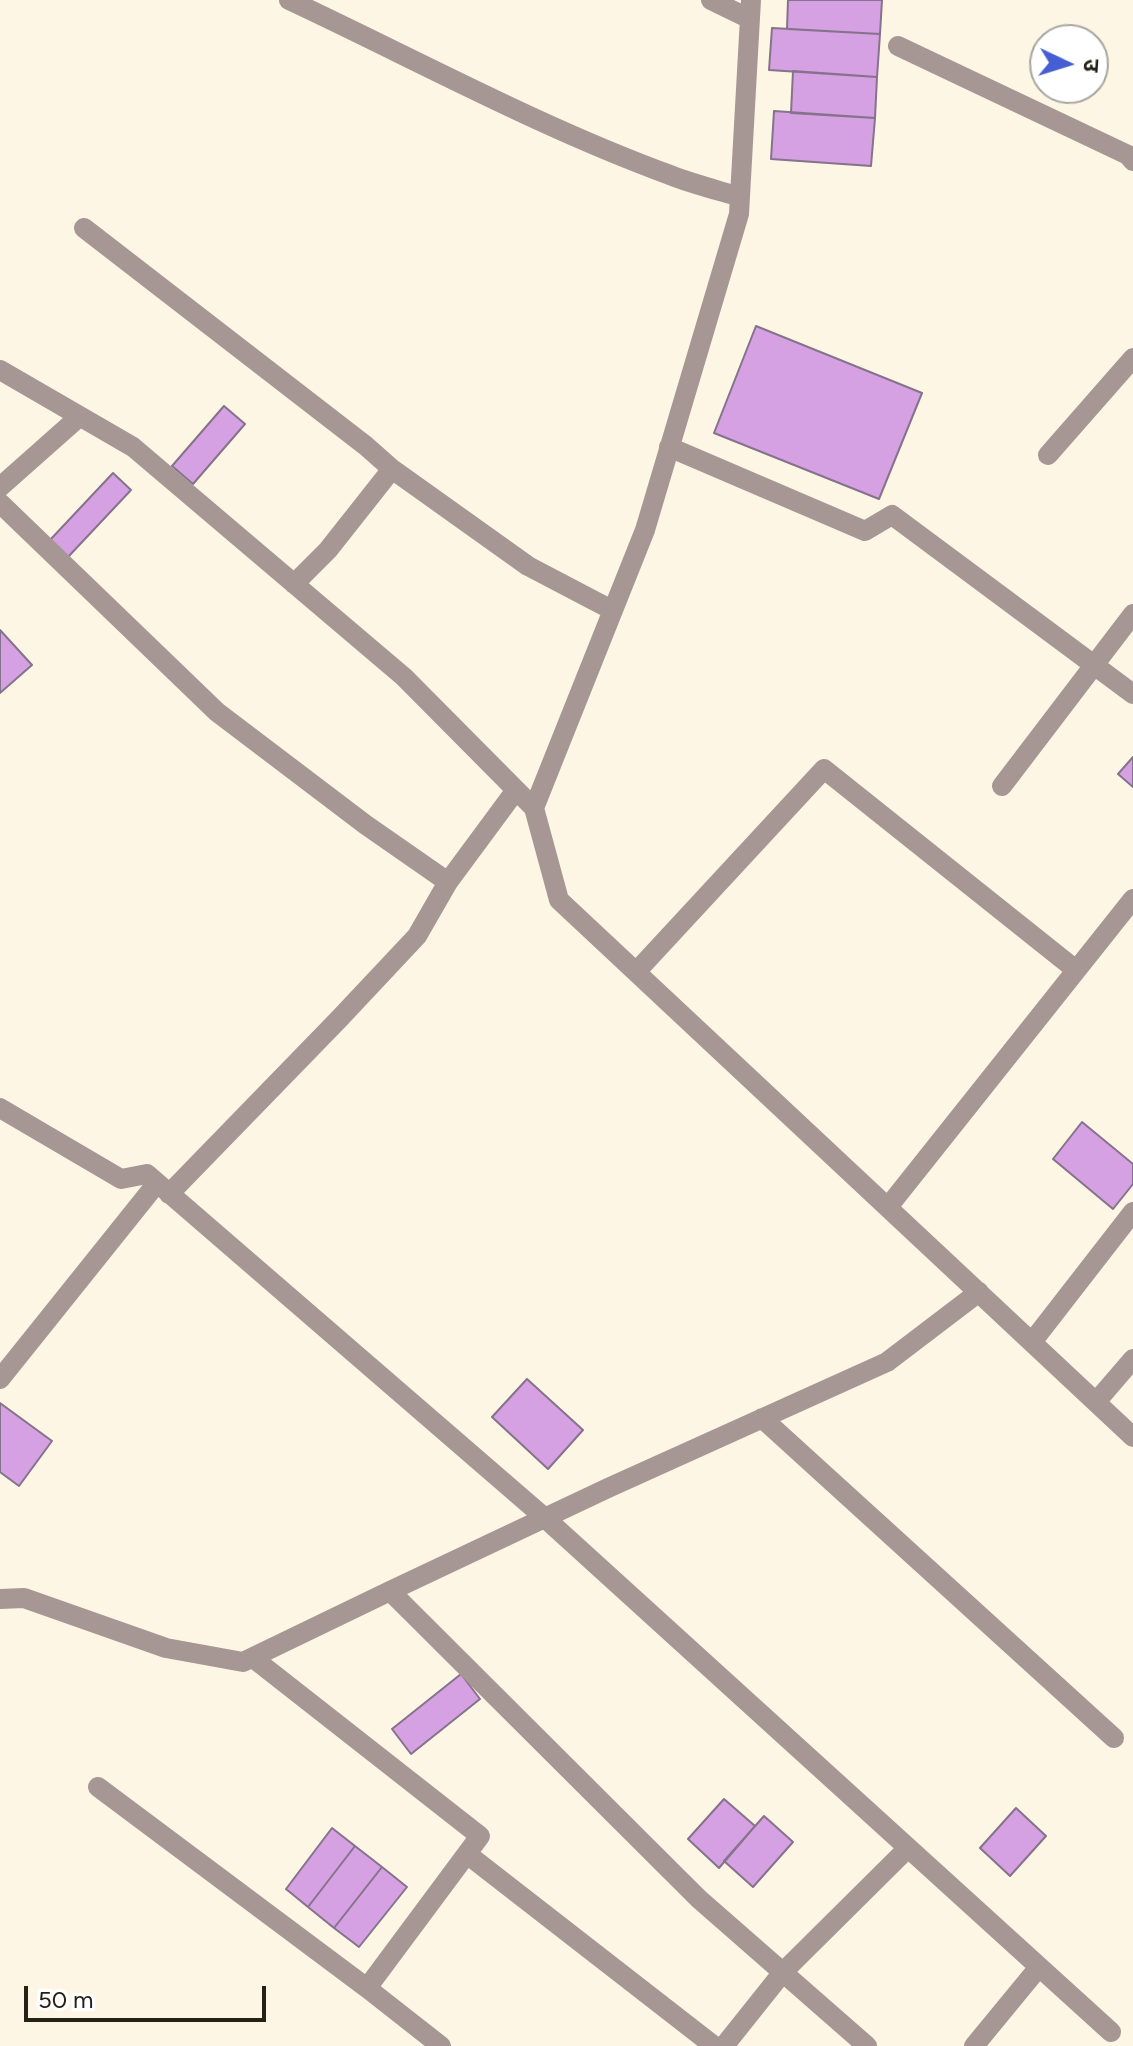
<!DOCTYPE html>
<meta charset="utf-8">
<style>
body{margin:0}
#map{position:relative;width:1133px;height:2046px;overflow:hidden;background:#fef6e4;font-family:Figtree,"Noto Sans Devanagari",sans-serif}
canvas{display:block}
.north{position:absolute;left:1029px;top:24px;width:80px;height:80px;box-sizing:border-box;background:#fff;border:2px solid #a8a6a1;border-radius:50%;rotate:94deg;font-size:22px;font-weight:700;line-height:32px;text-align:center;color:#252115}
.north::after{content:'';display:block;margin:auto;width:28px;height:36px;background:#455ed1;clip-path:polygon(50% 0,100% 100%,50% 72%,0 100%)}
.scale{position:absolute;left:24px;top:1986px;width:242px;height:36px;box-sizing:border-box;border:4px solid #252115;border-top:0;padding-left:10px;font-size:24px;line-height:28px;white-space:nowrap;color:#252115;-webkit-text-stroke:6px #fff;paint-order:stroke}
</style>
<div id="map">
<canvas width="1133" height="2046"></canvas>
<div class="north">उ</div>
<div class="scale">50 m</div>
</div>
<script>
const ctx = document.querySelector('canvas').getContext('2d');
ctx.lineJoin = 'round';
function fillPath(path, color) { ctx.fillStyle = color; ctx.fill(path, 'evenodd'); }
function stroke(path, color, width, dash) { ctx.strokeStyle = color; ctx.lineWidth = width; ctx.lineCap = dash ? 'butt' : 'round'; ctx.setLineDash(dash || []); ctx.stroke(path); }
const building = new Path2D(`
 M788,0H882L880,34L787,29Z
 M772,28L880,34L877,77L769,70Z
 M793,71L877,77L875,118L791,113Z
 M774,111L875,118L871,166L771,159Z
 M756,326L922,393L879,499L714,433Z
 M224,406L245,424L193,484L172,466Z
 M113,473L131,490L68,557L50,540Z
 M0,630L32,665L0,693Z
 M1133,757V787L1118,774Z
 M1082,1122L1133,1164V1184L1113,1209L1053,1159Z
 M527,1379L583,1430L548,1469L492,1417Z
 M0,1403L52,1441L19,1486L0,1472Z
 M461,1674L480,1699L411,1754L392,1729Z
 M724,1799L755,1826L719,1868L688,1839Z
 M1016,1808L1046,1836L1010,1876L980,1848Z
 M764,1816L793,1842L753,1887L724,1861Z
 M332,1828L355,1846L308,1907L286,1889Z
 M355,1846L382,1867L334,1928L308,1907Z
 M382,1867L407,1887L359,1947L334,1928Z`);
const minor = new Path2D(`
 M289,0C415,59 539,127 670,175C693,184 717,190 740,197
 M711,0L750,19
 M898,46L1128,155L1133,161
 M84,228L366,446L392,469L528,566L612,610
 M0,370L133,447L404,677L534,808L559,900L1133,1437
 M669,447L865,531L892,515L1133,694
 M1048,455L1133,358
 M0,487L79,417
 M0,503L217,712L366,825L448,882
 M294,584L328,550L392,469
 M1002,786L1133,614
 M534,808L645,530L739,214L751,0
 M636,972L824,769L1076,970
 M0,1108L121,1179L147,1174L545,1518L1111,2032
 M169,1194L340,1018L417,936L448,882L516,790
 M888,1207L1133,899
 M1032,1342L1133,1212
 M0,1379L157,1183
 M1096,1402L1133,1359
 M762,1418L1114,1738
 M390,1591L699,1899L867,2046
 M0,1599L24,1598L166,1648L243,1662L390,1591L608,1488L887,1362L979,1292
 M253,1658L480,1836L367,1988
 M98,1787L367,1988L441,2046
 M467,1854L714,2046
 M724,2046L783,1972L908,1848
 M974,2046L1039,1967`);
fillPath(building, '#d5a1e2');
stroke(building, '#85728b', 2);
stroke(minor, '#a79794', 20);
</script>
